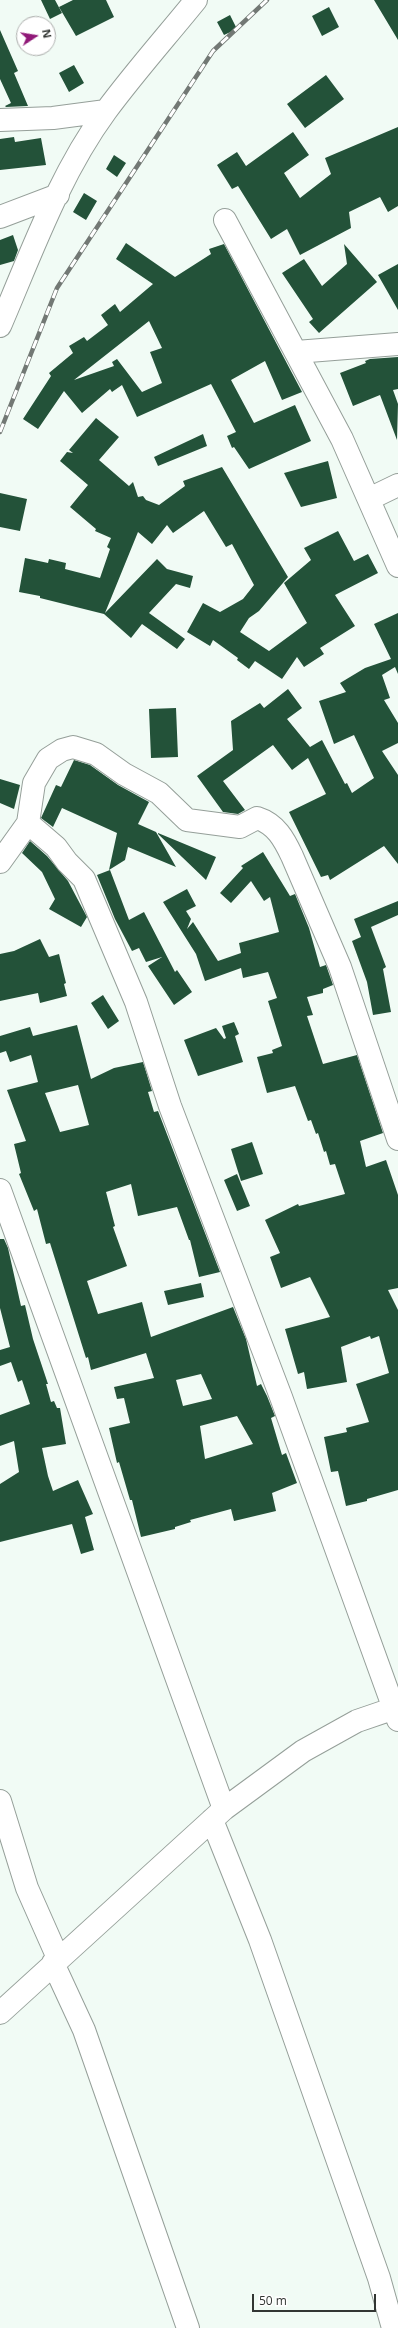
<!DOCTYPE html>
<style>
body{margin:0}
#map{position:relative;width:398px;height:2328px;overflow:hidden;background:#f1fbf5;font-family:"Open Sans",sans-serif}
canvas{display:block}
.north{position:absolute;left:16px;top:16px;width:40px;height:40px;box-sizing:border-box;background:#fff;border:1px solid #adafad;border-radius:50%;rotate:78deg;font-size:11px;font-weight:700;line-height:16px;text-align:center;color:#323633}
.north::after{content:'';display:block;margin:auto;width:14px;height:18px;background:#901978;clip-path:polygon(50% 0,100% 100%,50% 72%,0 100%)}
.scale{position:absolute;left:252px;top:2294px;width:124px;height:18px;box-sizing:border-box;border:2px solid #323633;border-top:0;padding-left:5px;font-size:12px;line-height:14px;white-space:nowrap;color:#323633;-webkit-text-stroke:3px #fff;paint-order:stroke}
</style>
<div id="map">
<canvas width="398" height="2328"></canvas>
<div class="north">N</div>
<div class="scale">50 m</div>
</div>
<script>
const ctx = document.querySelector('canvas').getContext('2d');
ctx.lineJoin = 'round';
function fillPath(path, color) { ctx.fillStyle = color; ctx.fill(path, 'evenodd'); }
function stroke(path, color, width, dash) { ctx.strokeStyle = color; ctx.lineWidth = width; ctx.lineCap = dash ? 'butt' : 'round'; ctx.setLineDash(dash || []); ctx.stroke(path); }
const building = new Path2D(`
 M41,0H55L62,13L50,19Z
 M73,0H106L114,17L76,36L59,7Z
 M374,0H398V40Z
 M329,7L339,27L322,36L312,16Z
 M230,15L237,29L224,35L217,22Z
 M0,30L18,71L14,73L28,106L6,107L5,106L11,103L0,79Z
 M74,65L84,83L69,92L59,73Z
 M326,75L344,99L305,128L287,104Z
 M398,127V206L388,212L380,197L349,212L351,228L300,255L287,229L271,239L238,186L232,189L217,165L237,152L246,166L293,132L309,155L284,173L300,198L331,174L325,158Z
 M14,137L15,142L41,138L46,165L0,170V139Z
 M114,155L126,163L117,177L106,169Z
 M84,193L97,201L86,220L73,212Z
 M13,235L18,250L14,261L0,265V240Z
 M126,243L175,277L211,254L209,249L224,244L302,392L282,400L265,361L231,380L254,423L295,405L311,441L249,469L234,447L232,448L227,436L236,432L211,384L137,417L122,385L112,392L110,389L82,413L64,391L38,429L23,419L51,376L49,373L73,353L69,346L84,337L87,341L108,325L101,315L115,304L120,312L153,284L116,259ZM149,321L162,348L150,352L162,383L142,392L117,359L112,362L114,366L74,380Z
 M344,244L377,282L319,333L309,322L313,319L282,273L304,259L322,286L347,264Z
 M398,264V310L378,275Z
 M398,357V389L393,390L398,404L397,440L380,395L353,406L340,373L366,363L365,361L370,359Z
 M96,418L119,437L99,460L129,486L133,482L138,497L143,496L146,500L159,505L185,486L183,481L222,467L288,577L259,611L249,618L240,632L269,651L307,623L284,583L311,560L304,548L338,531L354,561L368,554L378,573L335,595L355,626L320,648L324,654L304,667L297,657L282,679L255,661L249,669L237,660L238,658L213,640L210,646L187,632L203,603L220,612L243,599L254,585L232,544L226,547L204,511L173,533L167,525L152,544L138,532L105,613L157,559L167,569L193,576L190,588L176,584L149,613L185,639L177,649L142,624L131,638L104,614L40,598V596L19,592L25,558L48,563L49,559L66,563L65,569L100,578L110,549L107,547L111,538L95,531L96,529L70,507L88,485L60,461L67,452L73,453L69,450Z
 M203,434L207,446L158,466L154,457Z
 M328,461L337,498L301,507L284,473Z
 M0,493L27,499L20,531L0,527Z
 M398,613V674L395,667L382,675L390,698L384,700L398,723V743L382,751L398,775V864L384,846L330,880L328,875L321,877L289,812L326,794L308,758L292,770L273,745L223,781L245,810L238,814L223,812L197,776L233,750L231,721L260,703L264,708L288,689L302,708L287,719L310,747L322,740L345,784L347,783L352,793L374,778L354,735L334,744L319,701L346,692L340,683L365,668L391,659L374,624Z
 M176,708L178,757L151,758L149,709Z
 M74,760L90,765L118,785L149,802L138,824L156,832L176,867L128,847L125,860L109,870L117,833L62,808L53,827L41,818L56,785L61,787Z
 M0,779L20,785L14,809L0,803Z
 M158,833L216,857L206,880L158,834Z
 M30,841L47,856L68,881L87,917L81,927L49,909L55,899L42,872L22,853Z
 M263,852L290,896L295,894L309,928L320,967L326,965L333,985L323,989V993L307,997L313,1015L307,1016L323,1064L357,1055L383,1133L360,1141L366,1167L386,1160L398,1195V1288L388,1290L398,1310V1490L367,1499V1501L346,1506L338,1471L331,1472L324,1437L347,1432L346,1428L369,1422L356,1384L389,1373L379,1336L371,1339L370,1336L341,1347L347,1382L307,1389L304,1372L298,1374L285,1329L330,1317L310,1277L281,1288L270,1257L280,1253L265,1220L298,1204L299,1206L345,1194L335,1164L330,1165L326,1151L324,1152L318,1133L316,1134L311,1120L308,1121L295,1086L267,1093L257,1057L273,1053L272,1050L282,1046L268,1001L277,998L268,972L243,978L241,968L205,981L196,954L163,902L187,889L196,906L186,911L191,919L187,929L193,922L218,961L241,953L239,943L279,932L270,897L264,901L251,881L231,903L220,893L243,868L241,866Z
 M110,870L129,920L144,912L175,972L177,970L192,992L174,1005L148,966L162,957L146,962L139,948L132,951L115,919L97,875Z
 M398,901V915L371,927L386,967L383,969L391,1012L373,1015L367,982L352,941L361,937L354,919Z
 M40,939L49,957L59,954L66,983L64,984L67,996L40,1003L38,993L0,1001V954L14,951Z
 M103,995L119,1021L108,1029L91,1003Z
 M234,1022L239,1034L235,1036L243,1062L198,1076L184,1040L216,1028L224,1039L226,1038L222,1026Z
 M77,1025L91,1079L114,1068L143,1062L152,1091L148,1092L154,1112L158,1111L220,1272L199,1277L190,1240H189L177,1207L138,1216L131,1184L106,1192L115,1226L113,1227L127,1266L87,1281L98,1314L142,1302L151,1337L233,1307L246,1339L257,1386L261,1384L267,1396L275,1416L271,1418L282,1455L286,1453L297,1483L272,1493L276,1511L234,1521L231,1509L190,1520L191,1522L175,1527V1529L141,1537L132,1500H130L119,1462L117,1463L109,1428L130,1423L124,1398L117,1399L114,1387L154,1378L146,1353L91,1370L88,1357L86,1358L50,1243L46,1244L37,1209L34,1211L19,1174L21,1173L14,1144L26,1141L7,1090L38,1082L31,1055L10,1062L6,1051L0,1053V1036L30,1027L33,1036ZM78,1085L89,1125L60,1132L45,1093ZM201,1374L212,1399L183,1406L176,1380ZM237,1416L253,1444L205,1459L200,1426Z
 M252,1142L263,1174L241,1181L231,1149Z
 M237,1174L250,1206L237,1211L224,1180Z
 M0,1239H4L8,1248L21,1306L25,1305L33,1339L48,1384H46L51,1402L54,1401L57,1408H60L66,1444L42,1448L48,1476L53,1491L78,1480L93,1514L85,1517L94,1550L81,1554L72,1524L0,1542V1484L19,1472L14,1441L0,1446V1415L30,1404L22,1380L18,1382L11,1362L0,1366V1350L10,1347L0,1308Z
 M201,1283L204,1297L168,1305L164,1291Z`);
const minor = new Path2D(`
 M0,120L53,118L106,111
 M0,217L58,195
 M225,220L342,439L398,566
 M0,326C31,254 59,175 106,111C134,73 166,37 196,0
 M296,352L398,344
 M369,499L398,485
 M28,823L56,847L67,862L84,879L136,1002L170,1106L281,1397L398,1720
 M0,862L28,823L34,783L48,759L62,750L73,747L96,754L124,774L159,793L187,820L240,827L257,818C276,824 284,839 292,856L340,967L398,1139
 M0,1190L224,1809
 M0,1801L27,1888L58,1958
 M212,1820L260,1940L379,2278L393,2328
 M53,1963L84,2030L188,2328
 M0,2013L224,1809L303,1751L357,1721L398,1707`);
const rail = new Path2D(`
 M0,432L57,288L213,51L267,0`);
fillPath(building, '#235239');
stroke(minor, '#959f99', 24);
stroke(minor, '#fff', 22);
stroke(rail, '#727874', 4.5);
stroke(rail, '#fff', 3, [9]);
</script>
